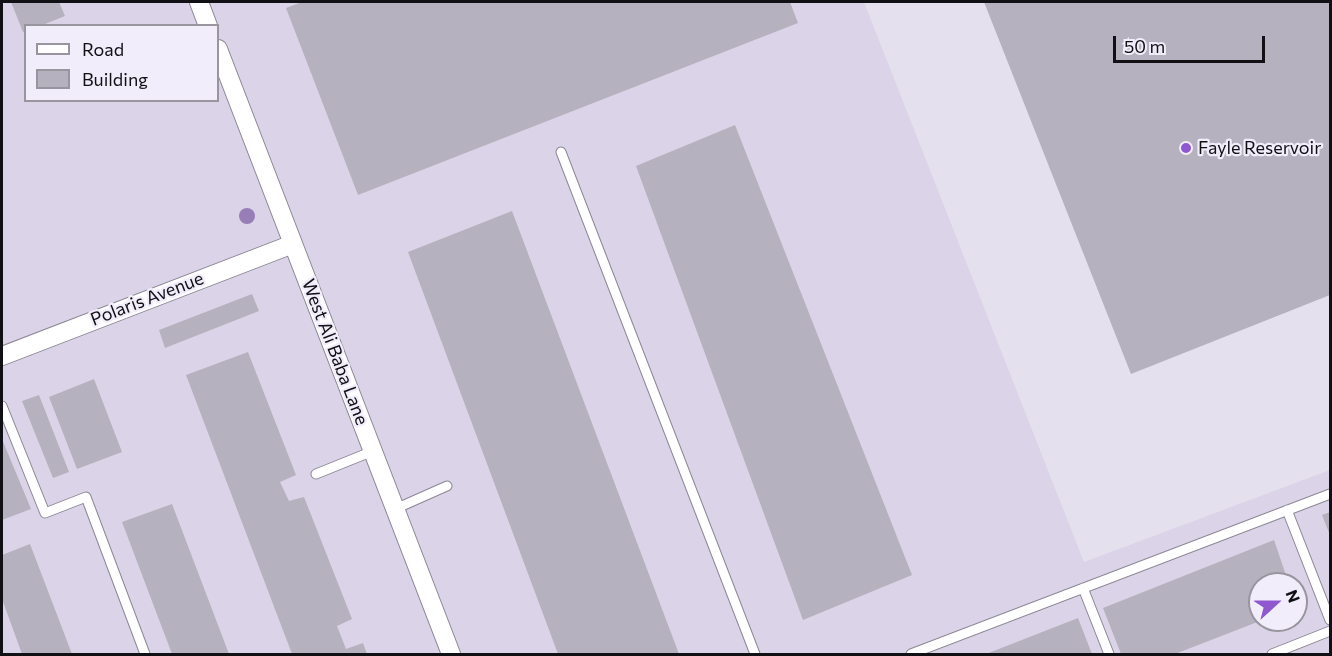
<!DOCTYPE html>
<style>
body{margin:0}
#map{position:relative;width:1332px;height:656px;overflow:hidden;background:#e5e0ee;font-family:Commissioner,sans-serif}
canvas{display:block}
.frame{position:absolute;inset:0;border:3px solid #111014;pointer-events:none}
.legend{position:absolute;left:24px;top:24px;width:195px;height:78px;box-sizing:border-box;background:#f2edfb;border:2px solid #98959f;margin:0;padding:8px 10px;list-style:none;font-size:18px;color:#111014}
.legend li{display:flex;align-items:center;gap:12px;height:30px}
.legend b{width:30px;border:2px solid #98959f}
.north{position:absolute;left:1248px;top:572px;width:60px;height:60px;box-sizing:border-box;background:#f2edfb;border:2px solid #98959f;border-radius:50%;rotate:69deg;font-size:16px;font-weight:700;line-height:24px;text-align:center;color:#111014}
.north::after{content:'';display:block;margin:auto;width:21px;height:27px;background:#9058cf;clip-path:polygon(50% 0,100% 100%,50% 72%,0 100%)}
.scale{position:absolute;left:1113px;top:36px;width:152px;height:27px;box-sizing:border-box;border:3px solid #111014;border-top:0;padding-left:8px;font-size:18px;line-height:21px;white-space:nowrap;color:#111014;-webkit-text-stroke:4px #f2edfb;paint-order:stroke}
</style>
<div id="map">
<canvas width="1332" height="656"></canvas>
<div class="frame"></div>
<ul class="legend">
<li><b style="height:8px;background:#fff"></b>Road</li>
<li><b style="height:16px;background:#b6b1be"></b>Building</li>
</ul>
<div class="north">N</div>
<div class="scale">50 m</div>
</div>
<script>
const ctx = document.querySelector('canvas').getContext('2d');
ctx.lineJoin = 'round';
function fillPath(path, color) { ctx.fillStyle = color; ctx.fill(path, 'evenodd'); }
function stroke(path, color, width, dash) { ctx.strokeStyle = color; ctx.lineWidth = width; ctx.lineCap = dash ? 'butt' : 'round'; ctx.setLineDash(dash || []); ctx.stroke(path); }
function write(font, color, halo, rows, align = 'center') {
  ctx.font = font + ' Commissioner,sans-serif'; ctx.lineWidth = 4.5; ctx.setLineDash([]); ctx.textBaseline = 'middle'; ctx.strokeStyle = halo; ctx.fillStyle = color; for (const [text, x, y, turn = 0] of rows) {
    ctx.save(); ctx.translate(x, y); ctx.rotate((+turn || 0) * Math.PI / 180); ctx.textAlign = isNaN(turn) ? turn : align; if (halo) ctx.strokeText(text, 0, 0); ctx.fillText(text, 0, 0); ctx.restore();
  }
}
const built = new Path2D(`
 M2,2H864L1084,562L1330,470V654H2ZM26,26H218V100H26ZM1260,584H1296V620H1260Z`);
const building = new Path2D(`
 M11,2H59L65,16L40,26H26V31L23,32Z
 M302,2H790L798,23L358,195L286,8Z
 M984,2H1330V295L1131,374Z
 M735,125L912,575L803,620L636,166Z
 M512,211L679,654H558L408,252Z
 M252,294L259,311L165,348L159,330Z
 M248,352L296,475L280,482L289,501L304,497L352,619L337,626L346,649L363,643L367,654H292L186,375Z
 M94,379L122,452L77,469L49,397Z
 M39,395L69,472L53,478L22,401Z
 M2,439L31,509L2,520Z
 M172,504L229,654H172L122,522Z
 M1330,512V535L1322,515Z
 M1274,540L1289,584H1260V621L1175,654H1121L1103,608Z
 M30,544L72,654H22L2,599V555Z
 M1078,618L1092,654H986Z`);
const service = new Path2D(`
 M561,152L755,654
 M2,406L45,513L86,497L145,654
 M316,474L373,451
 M395,509L447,486
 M1287,510L1330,620
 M1083,588L1109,654
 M911,654L1330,494
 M1272,654L1330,631`);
const minor = new Path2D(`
 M199,2L208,26
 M218,49L451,654
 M2,356L293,244`);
const trees = [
 [247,216]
];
const markers = [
 [1186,148,6,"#9058cf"]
];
const poiNames = [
 ["Fayle Reservoir",1198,148]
];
const streetNames = [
 ["Polaris Avenue",147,299,-21],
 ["West Ali Baba Lane",335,352,69]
];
fillPath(built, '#dbd4e8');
fillPath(building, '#b6b1be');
stroke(service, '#8c8794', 11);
stroke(minor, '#8c8794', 20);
stroke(service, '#fff', 9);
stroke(minor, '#fff', 18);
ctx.fillStyle = '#987eb6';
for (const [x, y] of trees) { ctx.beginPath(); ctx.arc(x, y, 8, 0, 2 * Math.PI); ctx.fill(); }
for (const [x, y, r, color] of markers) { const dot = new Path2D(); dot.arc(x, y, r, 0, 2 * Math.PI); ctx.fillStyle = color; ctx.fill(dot); stroke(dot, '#f2edfb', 2); }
write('18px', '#111014', '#f2edfb', poiNames, 'left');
write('18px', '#111014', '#f2edfb', streetNames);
</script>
